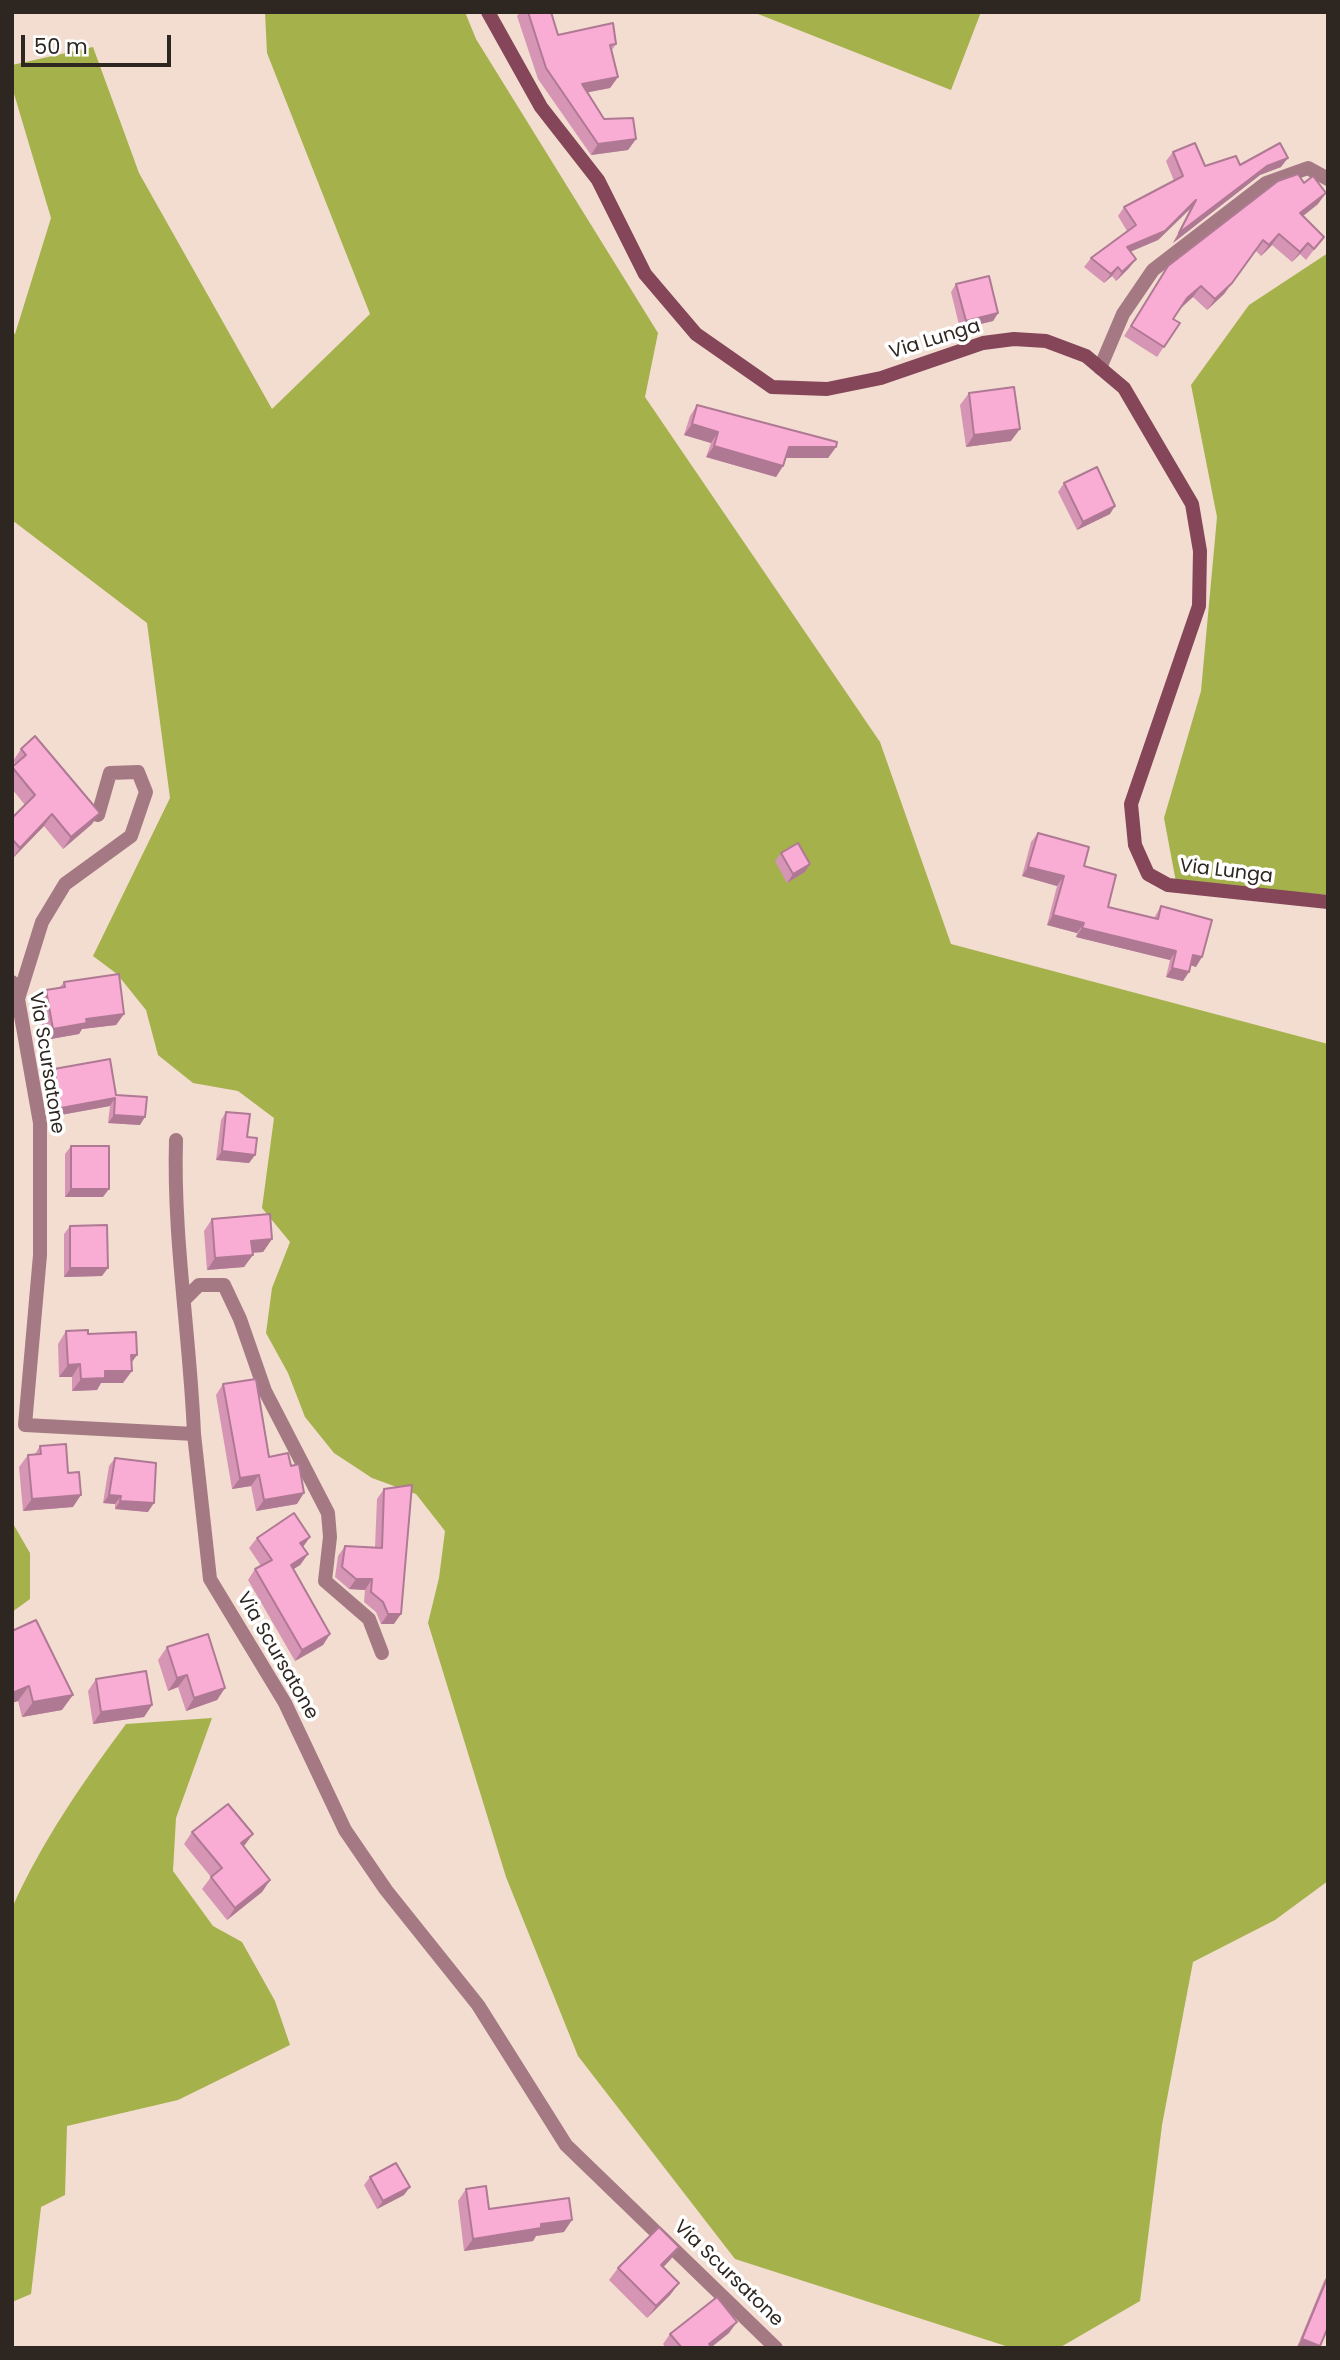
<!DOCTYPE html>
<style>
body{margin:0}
#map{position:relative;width:1340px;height:2360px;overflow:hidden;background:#f2ddd0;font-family:Poppins,sans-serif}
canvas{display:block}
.frame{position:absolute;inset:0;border:14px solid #2d2621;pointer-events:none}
.scale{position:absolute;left:21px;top:35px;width:150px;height:32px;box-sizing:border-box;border:4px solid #2d2621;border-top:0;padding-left:9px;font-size:21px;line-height:24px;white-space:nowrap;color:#2d2621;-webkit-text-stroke:5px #fff;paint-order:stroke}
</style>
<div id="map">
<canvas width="1340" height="2360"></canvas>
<div class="frame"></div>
<div class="scale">50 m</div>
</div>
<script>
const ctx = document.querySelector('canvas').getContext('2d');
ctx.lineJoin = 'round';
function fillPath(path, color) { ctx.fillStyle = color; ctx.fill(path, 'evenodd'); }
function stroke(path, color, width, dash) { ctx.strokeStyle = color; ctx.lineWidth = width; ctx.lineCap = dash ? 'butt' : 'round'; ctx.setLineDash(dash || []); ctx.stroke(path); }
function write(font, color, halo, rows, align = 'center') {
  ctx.font = font + ' Poppins,sans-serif'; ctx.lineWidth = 7; ctx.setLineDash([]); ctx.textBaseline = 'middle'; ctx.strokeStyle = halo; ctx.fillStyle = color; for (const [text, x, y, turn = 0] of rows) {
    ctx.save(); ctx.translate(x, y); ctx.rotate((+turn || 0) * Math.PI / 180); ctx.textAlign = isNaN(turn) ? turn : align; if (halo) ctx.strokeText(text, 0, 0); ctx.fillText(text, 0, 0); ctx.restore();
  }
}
const forest = new Path2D(`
 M265,12H465L476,39L658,333L645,397L880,742L951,944L1328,1044V1881L1275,1920L1193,1962L1162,2125L1140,2301L1059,2348H1012L735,2259L578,2056L506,1877L428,1623L439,1578L445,1531L416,1494L372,1478L334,1453L305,1417L288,1373L266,1333L272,1288L290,1242L262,1208L274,1118L238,1091L193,1083L158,1055L146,1010L117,974L93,956L170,798L147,623L12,520V332L15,334L51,218L12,87V65L93,47L139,173L272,409L370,314L267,53Z
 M753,12H981L951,90Z
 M1328,253V895L1176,882L1164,818L1201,691L1217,517L1191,385L1249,305Z
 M12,1522L30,1553V1599L12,1612Z
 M212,1718L176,1818L173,1871L213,1926L242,1942L275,2001L290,2045L178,2100L67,2126L65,2195L41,2207L31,2294L12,2302V1908C42,1841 83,1782 126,1724Z`);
const street = new Path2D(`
 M1100,368L1123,314L1153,270L1266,183L1308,168L1328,179
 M12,982L18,999L40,1123V1255L25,1425L194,1434L210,1579L285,1703L345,1830L386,1890L478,2005L566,2145L776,2348
 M18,999L42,922L65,884L131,836L146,792L138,772L110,773L98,815
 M176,1140C173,1238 190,1335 194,1434
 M185,1299L199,1285H224L240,1319L265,1391L328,1513L330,1537L325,1581L369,1619L382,1653`);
const secondary = new Path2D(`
 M488,12L541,107L598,180L645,274L696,334L772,387L827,389L881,378L983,343L1014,339L1046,341L1086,356L1124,388L1192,504L1200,551L1199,606L1131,804L1135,845L1148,874L1168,885L1328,902`);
const wall = new Path2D(`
 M520,12H551L558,35L616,44L612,50L618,77L610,88L588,92L604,119L636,139L628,150L591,155L538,79L517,16Z
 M1173,152L1205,166L1240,165L1281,167L1260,175L1173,243L1190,209L1158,240L1130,252L1136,259L1129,268L1116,281L1112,276L1104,283L1084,267L1091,258L1127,231L1118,216L1124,207L1174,181L1166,161Z
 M1304,183L1318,204L1303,216L1324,237L1306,260L1300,254L1292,262L1272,245L1261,256L1256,251L1224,294L1207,310L1193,297L1180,308L1173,319L1180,323L1157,357L1124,336L1168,266Z
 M956,284L998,313L993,321L960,329L951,292Z
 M969,393L1011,441L966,447L960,405Z
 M697,405L836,447L828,458H786L783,466L776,477L706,457L711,443L684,435L690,416Z
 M1064,483L1110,514L1077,530L1058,492Z
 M21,749L92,824L63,849L44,826L12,859V818L25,805L12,789V767L16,764L13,761Z
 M1038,833L1084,866L1108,907L1154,918L1161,906L1196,967L1191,965L1183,981L1166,977L1170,960L1076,937L1077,933L1047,925L1057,886L1022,876L1031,842Z
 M781,853L805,872L787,883L775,861Z
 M64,982L124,1014L116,1025L82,1029L79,1034L45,1040L38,1001L46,990L60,987Z
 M54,1069L116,1095L140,1125L108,1123L110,1106L55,1116L48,1077Z
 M226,1112L247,1137L255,1155L249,1163L216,1160L221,1120Z
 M71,1146L103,1197H65V1154Z
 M212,1219L272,1239L263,1252L253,1253L244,1267L207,1270L204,1231Z
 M70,1226L102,1276L64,1277V1234Z
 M66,1331L88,1334L137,1355L131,1363L123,1383H101L97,1390L72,1391V1377H59L58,1344Z
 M223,1384L269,1457L297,1504L256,1511L251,1486L232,1489L216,1395Z
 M40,1446L68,1473L73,1507L23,1511L19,1467L28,1455L35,1454Z
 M115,1458L148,1512L115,1509V1504L103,1503L109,1466Z
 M384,1489L394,1624H381L376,1612L364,1602L365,1590L349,1589L335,1577L338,1556L345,1546L375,1547L377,1499Z
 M310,1537L303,1547L308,1554L300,1565L293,1569L330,1634L323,1645L295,1661L248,1580L255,1569L261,1566L249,1548L257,1538Z
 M12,1631L62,1710L22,1717L18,1701L12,1703Z
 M167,1647L225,1688L217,1700L186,1711L178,1687L168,1691L158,1660Z
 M96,1679L152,1705L144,1717L93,1724L88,1691Z
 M192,1832L244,1847L270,1880L262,1892L227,1920L202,1889L211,1877L184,1844Z
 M370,2177L404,2195L377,2209L364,2185Z
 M466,2189L489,2209L564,2232L536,2236L533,2241L464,2251L458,2201Z
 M671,2259L663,2267L679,2283L670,2295L647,2318L609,2280L618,2268Z
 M1328,2275V2327L1320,2346L1319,2348L1297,2347L1324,2281Z
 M729,2333L712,2347V2348H666L663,2344L670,2334Z`);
const shadedWall = new Path2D(`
 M618,77L610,88L574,95L582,84Z
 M636,139L628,150L591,155L598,144Z
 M1288,158L1281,167L1260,175L1173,243L1179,233L1267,166Z
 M1326,193L1318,204L1293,224L1300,213Z
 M1196,200L1190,209L1158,240L1120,256L1127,247Z
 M1279,234L1272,245L1261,256L1269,245Z
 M1263,240L1224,294L1207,310L1215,299Z
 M1308,243L1300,254L1292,262L1300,252Z
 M1136,259L1129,268L1116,281L1122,272Z
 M1118,267L1112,276L1104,283L1111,274Z
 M1201,286L1193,297L1180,309L1187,298Z
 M998,313L993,321L960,329L966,321Z
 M692,424L718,432L711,443L684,435Z
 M1020,429L1011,441L966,447L974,435Z
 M714,446L783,466L776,477L706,457Z
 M789,447H836L828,458H781Z
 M1115,506L1110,514L1077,530L1083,522Z
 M100,813L92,824L63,849L71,837Z
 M52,814L44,826L12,859L20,848Z
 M810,864L805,872L787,883L793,874Z
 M1028,867L1064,876L1057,886L1022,876Z
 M1053,915L1084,923L1077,933L1047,925Z
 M1082,928L1176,951L1170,960L1076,937Z
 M1193,955L1202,957L1196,967L1187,964Z
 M1172,968L1189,972L1183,981L1166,977Z
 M124,1014L116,1025L82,1029L79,1034L45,1040L53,1029L86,1019Z
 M115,1098L110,1106L55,1116L61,1108Z
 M114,1115L145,1117L140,1125L108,1123Z
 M222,1151L255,1155L249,1163L216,1160Z
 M71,1189H109L103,1197H65Z
 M272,1239L263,1252L243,1253L251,1241Z
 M253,1255L244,1267L207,1270L215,1258Z
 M70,1268H108L102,1276L64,1277Z
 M131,1355H137L128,1367Z
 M80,1364L72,1377H59L68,1365Z
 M105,1371H132L123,1383H101L97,1390L72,1391L81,1379Z
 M259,1475L251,1486L232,1489L240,1478Z
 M304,1493L297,1504L256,1511L264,1500Z
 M81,1495L73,1507L23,1511L32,1499Z
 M109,1495L121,1496L115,1504L103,1503Z
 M120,1501L154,1503L148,1512L115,1509Z
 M310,1537L302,1548L300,1543Z
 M308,1554L300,1565L283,1576L291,1565Z
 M356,1579H372L365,1590L349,1589Z
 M388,1614H401L394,1624H381Z
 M330,1634L323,1645L295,1661L302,1650Z
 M187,1675L178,1687L168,1691L177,1678Z
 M29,1686L18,1701L12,1703V1693Z
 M225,1688L217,1700L186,1711L194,1698Z
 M73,1695L62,1710L22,1717L33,1702Z
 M152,1705L144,1717L93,1724L101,1712Z
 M253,1834L244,1846L232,1856L241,1843Z
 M270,1880L262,1892L227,1920L235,1908Z
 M410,2187L404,2195L377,2209L383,2201Z
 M572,2220L564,2232L536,2236L533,2241L464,2251L473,2239L541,2224Z
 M679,2247L671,2259L653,2278L661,2265Z
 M679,2283L670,2295L647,2318L656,2306Z
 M737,2322L729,2333L710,2348L709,2344Z
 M1302,2339L1320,2346L1319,2348L1297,2347Z`);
const building = new Path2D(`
 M528,12H551L558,35L613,23L616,44L610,45L618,77L582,84L604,119L633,118L636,139L598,144L546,68Z
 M1195,143L1205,166L1236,156L1240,165L1280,143L1288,158L1267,166L1179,233L1196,200L1165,231L1127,247L1136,259L1122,272L1118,267L1111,274L1091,258L1136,225L1124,207L1183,176L1173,152Z
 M1298,174L1304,183L1313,176L1326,193L1300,213L1324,237L1314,249L1308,243L1300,252L1279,234L1269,245L1263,240L1232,283L1215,299L1201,286L1187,298L1173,319L1180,323L1164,347L1131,326L1168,266L1278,181Z
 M989,276L998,313L966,321L956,284Z
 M1014,387L1020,429L974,435L969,393Z
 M697,405L837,442L836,447H789L783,466L714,446L718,432L692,424Z
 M1097,467L1115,506L1083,522L1064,483Z
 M35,736L100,813L71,837L52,814L20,848L12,839V818L35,795L12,767L26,755L21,749Z
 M1038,833L1089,847L1084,866L1116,875L1108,907L1158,919L1161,906L1212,920L1202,957L1193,955L1189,972L1172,968L1176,951L1082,928L1084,923L1053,915L1064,876L1028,867Z
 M798,843L810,864L793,874L781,853Z
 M119,974L124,1014L86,1019L87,1023L53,1029L46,990L65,987L64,982Z
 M110,1059L116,1095L147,1097L145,1117L114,1115L115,1098L61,1108L54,1069Z
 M226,1112L250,1114L247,1137L257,1138L255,1155L222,1151Z
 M71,1146H109V1189H71Z
 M270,1214L272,1239L251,1241L253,1255L215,1258L212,1219Z
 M107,1225L108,1268H70V1226Z
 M88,1330V1334L136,1332L137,1355H131L132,1371H105V1378L81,1379L80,1364L68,1365L66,1331Z
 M256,1379L269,1457L288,1453L291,1466L299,1464L304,1493L264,1500L259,1475L240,1478L223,1384Z
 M66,1444L68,1473L79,1472L81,1495L32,1499L28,1455L41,1454L40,1446Z
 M115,1458L156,1463L154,1503L120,1501L121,1496L109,1495Z
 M412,1485L401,1614H388L383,1602L371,1592L372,1579H356L342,1567L345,1546L382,1548L384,1489Z
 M294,1513L310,1537L300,1543L308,1554L291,1565L330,1634L302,1650L255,1569L272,1560L257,1538Z
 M36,1620L73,1695L33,1702L29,1686L12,1693V1631Z
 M208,1634L225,1688L194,1698L187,1675L177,1678L167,1647Z
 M146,1671L152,1705L101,1712L96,1679Z
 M228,1804L253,1834L241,1843L270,1880L235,1908L211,1877L222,1868L192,1832Z
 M396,2163L410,2187L383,2201L370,2177Z
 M486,2186L489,2209L569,2198L572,2220L541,2224V2228L473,2239L466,2189Z
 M659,2227L679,2247L661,2265L679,2283L656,2306L618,2268Z
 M1328,2276V2327L1320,2346L1302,2339Z
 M717,2297L737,2322L709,2344L712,2348H682L670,2334Z`);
const streetNames = [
 ["Via Lunga",935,340,-17],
 ["Via Lunga",1226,872,7],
 ["Via Scursatone",46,1063,81],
 ["Via Scursatone",277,1656,60],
 ["Via Scursatone",728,2274,44]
];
fillPath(forest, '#a5b14b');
stroke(street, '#a57984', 14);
stroke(secondary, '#844658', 14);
fillPath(wall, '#d795b6');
fillPath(shadedWall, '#af7994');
fillPath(building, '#faadd4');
stroke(building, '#af7994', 2);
write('19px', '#2d2621', '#fff', streetNames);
</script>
